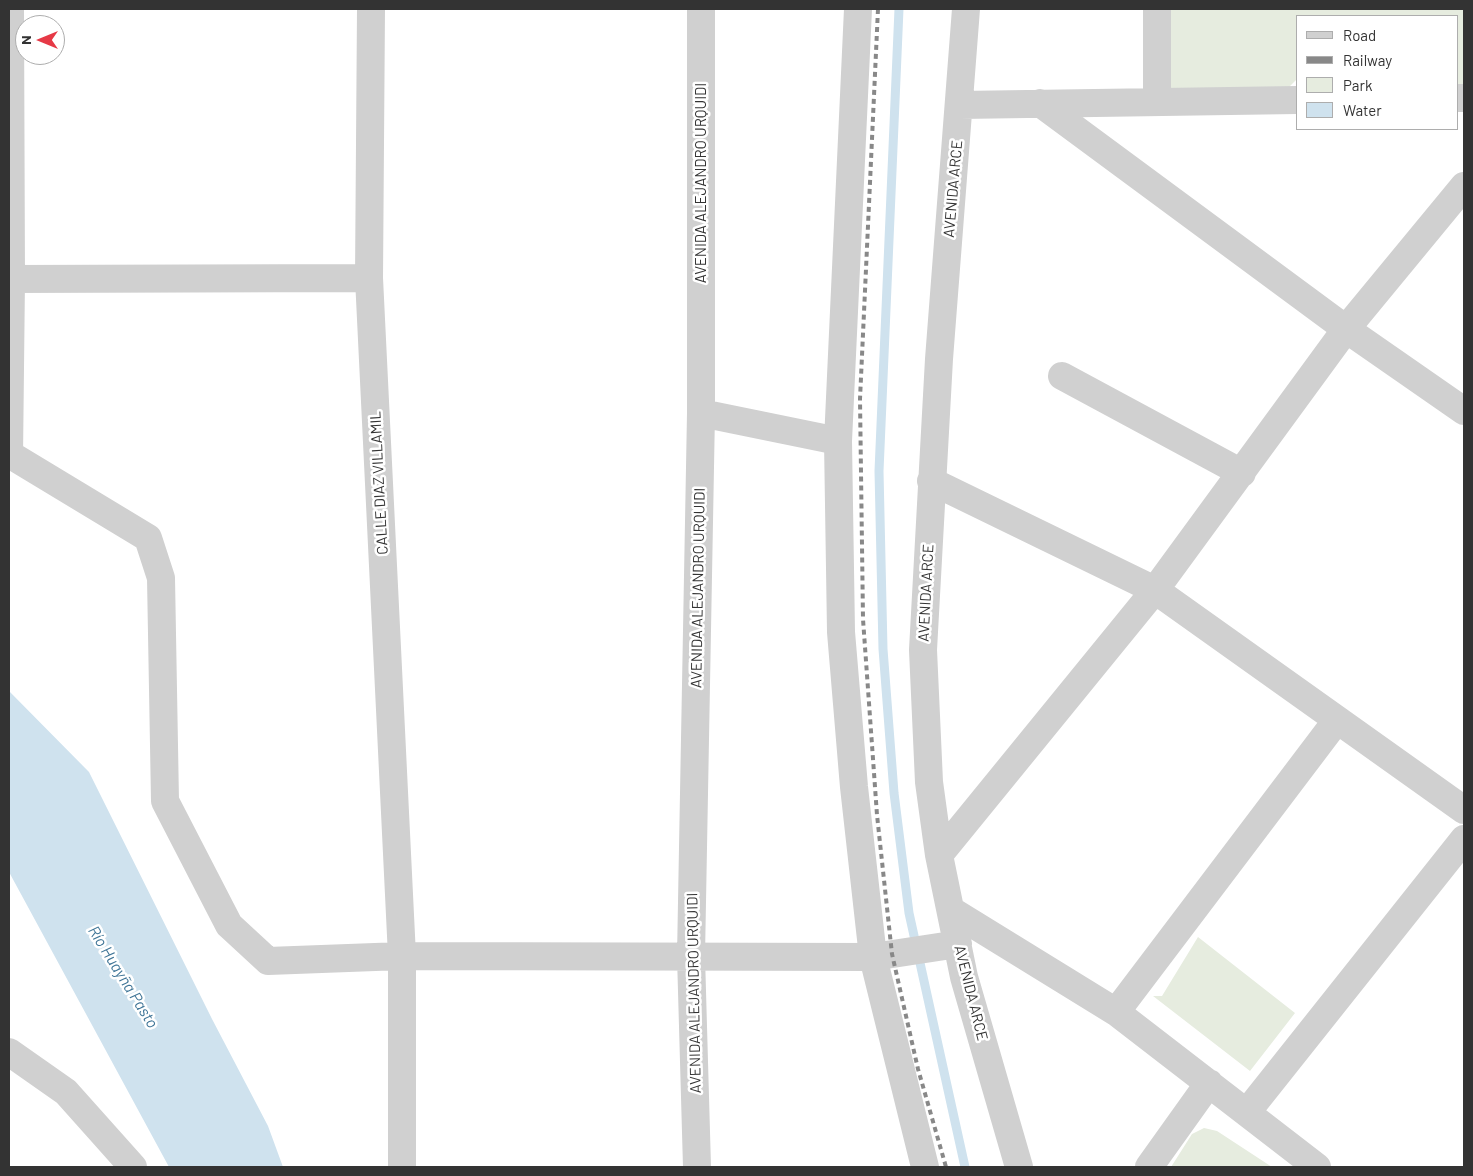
<!DOCTYPE html>
<meta charset="utf-8">
<style>
body{margin:0}
#map{position:relative;width:1473px;height:1176px;overflow:hidden;background:#fff;font-family:Barlow,sans-serif}
canvas{display:block}
.frame{position:absolute;inset:0;border:10px solid #333;pointer-events:none}
.legend{position:absolute;left:1296px;top:15px;width:162px;height:115px;box-sizing:border-box;background:#fff;border:1px solid #adadad;margin:0;padding:6px 9px;list-style:none;font-size:15px;color:#333}
.legend li{display:flex;align-items:center;gap:10px;height:25px}
.legend b{width:25px;border:1px solid #adadad}
.north{position:absolute;left:15px;top:15px;width:50px;height:50px;box-sizing:border-box;background:#fff;border:1px solid #adadad;border-radius:50%;rotate:270deg;font-size:14px;font-weight:700;line-height:20px;text-align:center;color:#333}
.north::after{content:'';display:block;margin:auto;width:18px;height:22px;background:#e63946;clip-path:polygon(50% 0,100% 100%,50% 72%,0 100%)}
</style>
<div id="map">
<canvas width="1473" height="1176"></canvas>
<div class="frame"></div>
<ul class="legend">
<li><b style="height:6px;background:#d0d0d0"></b>Road</li>
<li><b style="height:6px;background:#888"></b>Railway</li>
<li><b style="height:14px;background:#e6ecdf"></b>Park</li>
<li><b style="height:14px;background:#cfe2ee"></b>Water</li>
</ul>
<div class="north">N</div>
</div>
<script>
const ctx = document.querySelector('canvas').getContext('2d');
ctx.lineJoin = 'round';
function fillPath(path, color) { ctx.fillStyle = color; ctx.fill(path, 'evenodd'); }
function stroke(path, color, width, dash) { ctx.strokeStyle = color; ctx.lineWidth = width; ctx.lineCap = dash ? 'butt' : 'round'; ctx.setLineDash(dash || []); ctx.stroke(path); }
function write(font, color, halo, rows, align = 'center') {
  ctx.font = font + ' Barlow,sans-serif'; ctx.lineWidth = 5; ctx.setLineDash([]); ctx.textBaseline = 'middle'; ctx.strokeStyle = halo; ctx.fillStyle = color; for (const [text, x, y, turn = 0] of rows) {
    ctx.save(); ctx.translate(x, y); ctx.rotate((+turn || 0) * Math.PI / 180); ctx.textAlign = isNaN(turn) ? turn : align; if (halo) ctx.strokeText(text, 0, 0); ctx.fillText(text, 0, 0); ctx.restore();
  }
}
const green = new Path2D(`
 M1165,9H1464V93H1457V16H1297V79L1283,93L1168,89Z
 M1198,937L1295,1013L1250,1071L1153,996H1162Z
 M1204,1128L1217,1131L1272,1167H1171L1192,1134Z`);
const water = new Path2D(`
 M9,691L89,772L212,1019L268,1126L283,1167H169L9,872Z`);
const stream = new Path2D(`
 M899,9L879,471L883,649L894,793L909,913L965,1167`);
const minor = new Path2D(`
 M371,9L369,278L402,956V1167
 M858,9L838,441L841,632L854,787L873,957L925,1167
 M966,9L939,359L923,650L929,782L939,855L964,977L1019,1167
 M1157,9V101
 M1457,98H1464
 M1040,103L1346,329L1464,411
 M960,105L1297,100
 M9,279L369,278
 M1062,376L1242,473
 M701,413L838,441
 M9,454L148,538L161,578L165,801L229,925L268,961L402,956L873,957L958,944
 M9,457L11,279L10,9
 M931,481L1155,590L1464,810
 M939,855L1155,590L1346,329L1464,186
 M952,911L1116,1012L1317,1167
 M1116,1012L1337,720
 M9,1052L66,1092L133,1167
 M1247,1112L1464,839
 M697,1167L691,956L701,413V9
 M1149,1167L1209,1083`);
const rail = new Path2D(`
 M878,9L860,399L863,619L877,815L892,954L918,1069L946,1167`);
const streetNames = [
 ["AVENIDA ALEJANDRO URQUIDI",701,183,-90],
 ["AVENIDA ARCE",953,189,-85],
 ["CALLE DIAZ VILLAMIL",379,483,-93],
 ["AVENIDA ALEJANDRO URQUIDI",698,588,-89],
 ["AVENIDA ARCE",926,593,-87],
 ["AVENIDA ALEJANDRO URQUIDI",694,993,-91],
 ["AVENIDA ARCE",971,993,76]
];
const waterNames = [
 ["Río Huayña Pasto",123,977,58]
];
fillPath(green, '#e6ecdf');
fillPath(water, '#cfe2ee');
stroke(stream, '#cfe2ee', 9);
stroke(minor, '#d0d0d0', 28);
stroke(rail, '#888', 4, [5, 4]);
write('15px', '#333', '#fff', streetNames);
write('italic 16px', '#3f7597', '#fff', waterNames);
</script>
